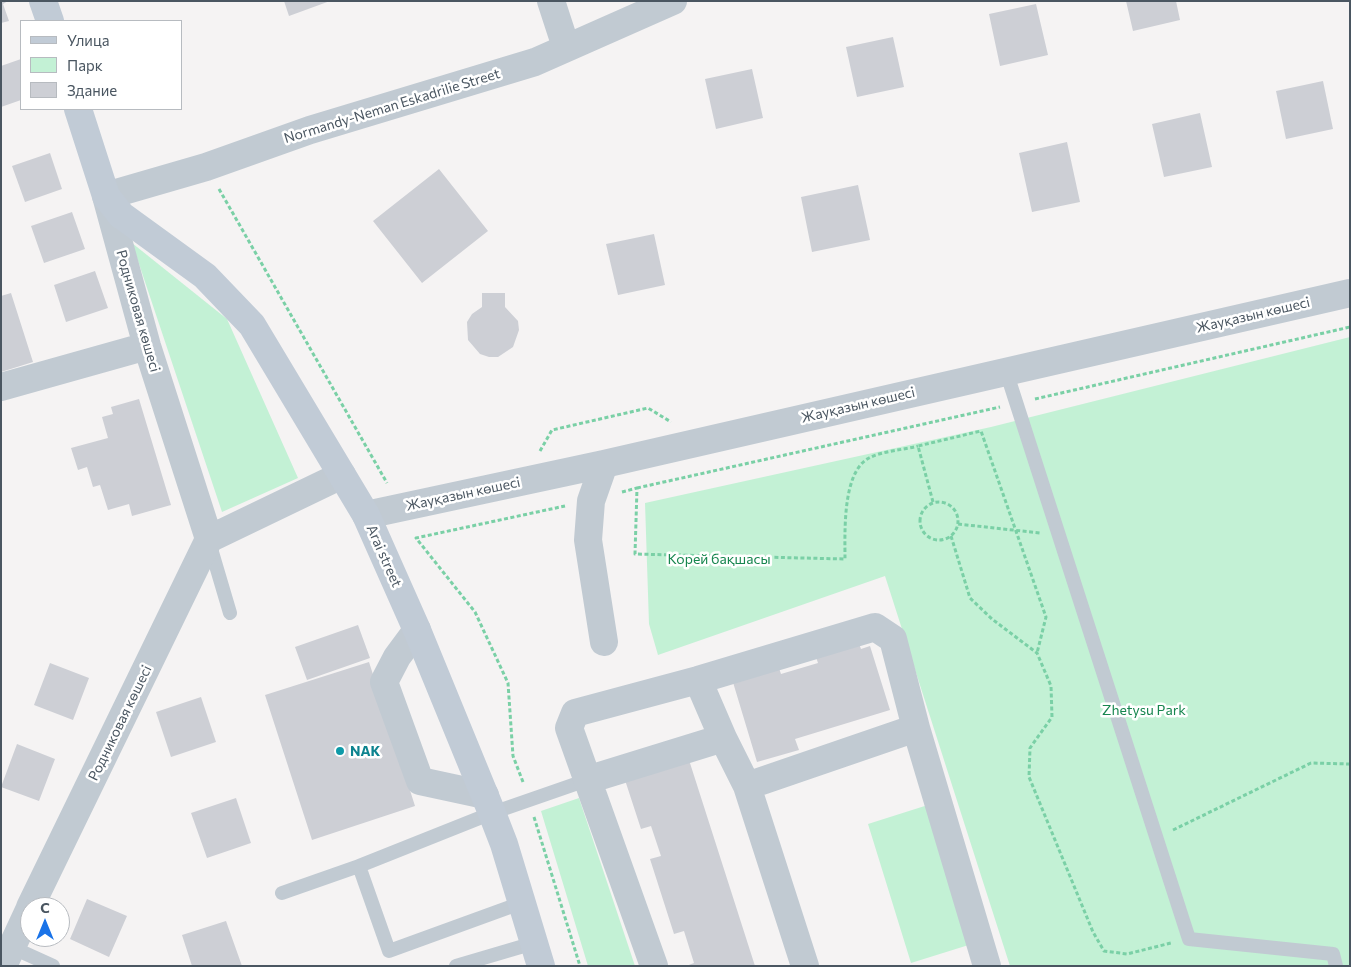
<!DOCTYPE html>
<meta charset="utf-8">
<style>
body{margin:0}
#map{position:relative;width:1351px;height:967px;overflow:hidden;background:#f5f3f3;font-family:Commissioner,sans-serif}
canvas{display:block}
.frame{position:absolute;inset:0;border:2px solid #4a5661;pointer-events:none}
.legend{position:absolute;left:20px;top:20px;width:162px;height:90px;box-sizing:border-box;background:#fff;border:1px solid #b7bbc0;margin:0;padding:6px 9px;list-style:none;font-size:15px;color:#4a5661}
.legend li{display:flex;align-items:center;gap:10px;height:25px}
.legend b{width:25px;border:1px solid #b7bbc0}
.north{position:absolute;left:20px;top:897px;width:50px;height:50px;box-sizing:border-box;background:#fff;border:1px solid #b7bbc0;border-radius:50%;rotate:0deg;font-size:14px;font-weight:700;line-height:20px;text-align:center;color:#4a5661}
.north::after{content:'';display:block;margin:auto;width:18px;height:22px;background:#1a73e8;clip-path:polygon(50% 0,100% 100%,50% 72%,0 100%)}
</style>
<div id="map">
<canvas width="1351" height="967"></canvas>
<div class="frame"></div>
<ul class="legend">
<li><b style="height:6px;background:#c1cbd6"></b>Улица</li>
<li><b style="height:14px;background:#c3f1d5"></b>Парк</li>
<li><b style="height:14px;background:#cdcfd5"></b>Здание</li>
</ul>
<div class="north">С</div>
</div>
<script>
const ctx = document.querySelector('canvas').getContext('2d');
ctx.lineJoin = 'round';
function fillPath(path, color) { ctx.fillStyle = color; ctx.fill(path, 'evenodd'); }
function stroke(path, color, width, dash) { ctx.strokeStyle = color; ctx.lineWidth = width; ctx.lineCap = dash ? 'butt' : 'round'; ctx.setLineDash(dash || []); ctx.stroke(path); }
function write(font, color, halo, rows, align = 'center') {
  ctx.font = font + ' Commissioner,sans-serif'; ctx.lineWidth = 5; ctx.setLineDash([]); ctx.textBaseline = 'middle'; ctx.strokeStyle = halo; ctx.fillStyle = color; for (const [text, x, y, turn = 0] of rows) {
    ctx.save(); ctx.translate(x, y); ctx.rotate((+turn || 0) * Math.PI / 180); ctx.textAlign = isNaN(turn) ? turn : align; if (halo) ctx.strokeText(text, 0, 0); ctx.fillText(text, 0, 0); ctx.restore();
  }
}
const green = new Path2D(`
 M132,243L227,319L298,478L222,512Z
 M1350,337V966H1010L885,576L658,655L649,624L645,503L991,427Z
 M579,798L635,966H588L541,811Z
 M931,804L975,943L911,963L868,824Z`);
const building = new Path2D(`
 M1,1H8L3,4L9,21L1,23Z
 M284,1H330L289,16Z
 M1126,1H1176L1180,20L1133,31Z
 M1036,4L1048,55L1000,66L989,14Z
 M893,37L904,87L857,97L846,47Z
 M21,59V100L1,107V66Z
 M752,69L763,118L716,129L705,79Z
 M1323,81L1333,129L1286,139L1276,91Z
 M1200,113L1212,167L1164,177L1152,124Z
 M1067,142L1080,202L1032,212L1019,153Z
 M50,153L62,189L25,202L12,166Z
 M439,169L488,231L422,283L373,221Z
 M858,185L870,240L812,252L801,197Z
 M72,212L85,249L44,263L31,226Z
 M654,234L665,285L618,295L606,244Z
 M95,271L108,308L66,322L54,285Z
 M11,293L33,362L1,372V296Z
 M482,293H505V307L518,321L519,330L513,347L498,357H489L480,354L468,340L467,322L472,314L482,307Z
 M139,399L171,505L132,516L129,504L108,510L100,485L93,487L87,467L78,470L71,448L108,438L102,417L113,414L111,407Z
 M358,625L370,658L307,680L295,647Z
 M858,641L861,649L870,646L890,710L795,739L799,750L757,762L732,679L778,665L781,674L818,663L815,654Z
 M369,662L415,806L312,840L265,695Z
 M50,663L89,678L73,720L34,705Z
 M201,697L216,742L171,757L156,712Z
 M17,744L55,759L39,801L1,787Z
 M689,760L755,966H686L694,963L684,931L674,934L650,859L661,856L651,826L641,829L625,780Z
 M236,798L251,843L207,858L191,813Z
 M87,899L127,916L109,957L70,939Z
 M226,921L242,966H192L182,935Z`);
const path = new Path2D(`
 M219,189L387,483
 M1035,399L1350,327
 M540,451L552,430L648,408L671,422
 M637,488L1000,407
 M622,492L637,488L635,554L845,559C845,533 842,472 869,458C882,451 903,450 918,446
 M920 521a19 19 0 1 1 38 0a19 19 0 1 1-38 0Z
 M933,502L918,446L981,431L1046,617L1037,653
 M958,524L1040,533
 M951,536L970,598L992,619L1037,653L1051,686L1052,717L1030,748L1029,777L1093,932L1104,951L1127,954L1171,943
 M523,782L513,756L508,683L475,612L416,538L565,506
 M534,817L580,966
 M1173,830L1311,763L1350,764`);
const lane = new Path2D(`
 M1006,371L1189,939L1333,954L1336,966
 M209,542L230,613
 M282,893L359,866
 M521,903L389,951L359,866L492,813L587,780
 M11,947L53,966
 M456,966L534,943`);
const street = new Path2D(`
 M551,1L566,47
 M1,387L147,346
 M604,464L591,501L588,540L604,642
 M366,515L604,464L1350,293
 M209,539L342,475
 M417,630L397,657L384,682L420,781L485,795
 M698,680L723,738
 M916,728L987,966
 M587,780L723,738L747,786L805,966
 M30,907L209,539L147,346L106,196L206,167L310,130L535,62L673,1
 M3,966L30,908
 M654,966L569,728L575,713L698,680L875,627L893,639L916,728L747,786`);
const secondary = new Path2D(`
 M43,1L50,21
 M78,109L106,196L121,215L205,276L252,325L366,515L417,630L492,813L504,844L541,966`);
const markers = [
 [340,751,5,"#0f9aa8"]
];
const streetNames = [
 ["Normandy-Neman Eskadrilie Street",392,106,-17],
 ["Родниковая көшесі",138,311,74],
 ["Жауқазын көшесі",1253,315,-13],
 ["Жауқазын көшесі",858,405,-13],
 ["Жауқазын көшесі",463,494,-12],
 ["Arai street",384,556,66],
 ["Родниковая көшесі",120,723,-64]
];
const parkNames = [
 ["Корей бақшасы",719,559],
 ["Zhetysu Park",1144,710]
];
const cultureNames = [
 ["NAK",350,751]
];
fillPath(green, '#c3f1d5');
fillPath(building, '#cdcfd5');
stroke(path, '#7ad0a6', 3, [4, 2.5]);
stroke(lane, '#c1cad2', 14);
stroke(street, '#c1cad2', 28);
stroke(secondary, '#c1cbd6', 28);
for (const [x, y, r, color] of markers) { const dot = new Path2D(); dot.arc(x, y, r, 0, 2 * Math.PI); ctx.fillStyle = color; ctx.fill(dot); stroke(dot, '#fff', 2); }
write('14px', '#4a5661', '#fff', streetNames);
write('14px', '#17864f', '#fff', parkNames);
write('bold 14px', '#0d838f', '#fff', cultureNames, 'left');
</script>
